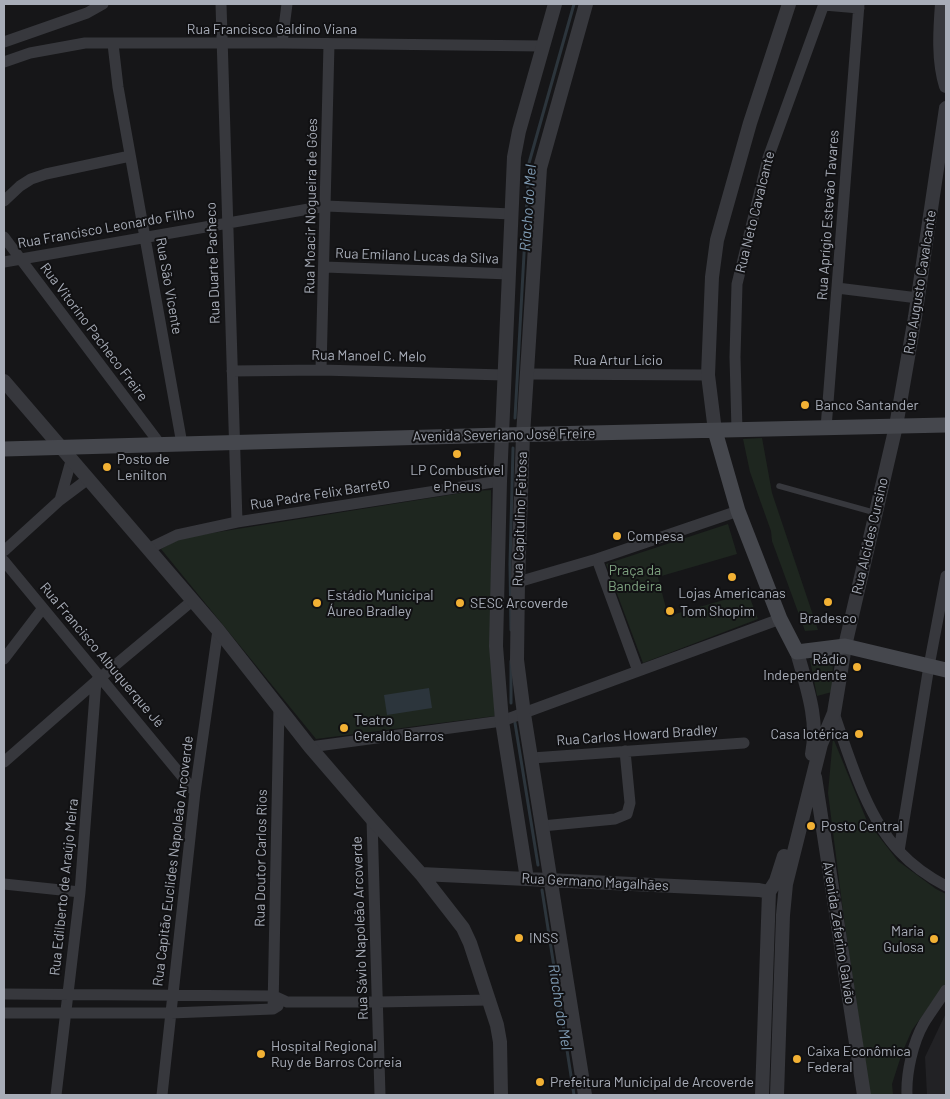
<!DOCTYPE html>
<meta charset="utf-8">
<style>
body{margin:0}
#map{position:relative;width:950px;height:1099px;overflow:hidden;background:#161618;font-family:Barlow,sans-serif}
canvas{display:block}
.frame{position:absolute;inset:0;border:5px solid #a8adb8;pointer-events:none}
</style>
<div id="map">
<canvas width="950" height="1099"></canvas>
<div class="frame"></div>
</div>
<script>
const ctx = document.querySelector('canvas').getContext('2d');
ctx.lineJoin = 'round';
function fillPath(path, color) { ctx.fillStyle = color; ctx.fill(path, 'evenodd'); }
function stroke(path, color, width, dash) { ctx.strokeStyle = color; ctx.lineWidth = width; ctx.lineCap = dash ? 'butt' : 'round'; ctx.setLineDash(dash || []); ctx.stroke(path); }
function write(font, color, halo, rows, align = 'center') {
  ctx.font = font + ' Barlow,sans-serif'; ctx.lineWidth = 4; ctx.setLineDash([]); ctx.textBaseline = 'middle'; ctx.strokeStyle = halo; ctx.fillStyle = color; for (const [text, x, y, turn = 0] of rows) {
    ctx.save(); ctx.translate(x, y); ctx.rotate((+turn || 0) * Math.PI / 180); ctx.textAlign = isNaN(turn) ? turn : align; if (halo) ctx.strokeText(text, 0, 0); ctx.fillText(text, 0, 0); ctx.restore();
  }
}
const built = new Path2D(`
 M946,1013V1095H927L925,1057Z`);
const green = new Path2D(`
 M762,438L772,493L818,630L805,631L772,541L771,531L750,472L743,439Z
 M491,490L493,685L495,716L316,739L161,549L181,538L474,491Z
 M728,524L737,554L658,577L668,616L748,593L758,619L643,663L606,564Z
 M833,658L832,692L817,696L810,660Z
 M833,738L867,821L898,861L936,889L946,894V983L912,1030L902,1053L892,1084L893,1095H870L843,911L828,793Z`);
const water = new Path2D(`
 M429,688L432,708L387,715L384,695Z`);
const stream = new Path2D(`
 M515,418L529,163L574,4
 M511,630L510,564L513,448
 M511,661V703
 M515,723L538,865
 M542,890L574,1095`);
const service = new Path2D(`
 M779,486L876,513`);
const minor = new Path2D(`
 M221,4L237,522
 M824,5L859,8
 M4,42L87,13L103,4
 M282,43L287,4
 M113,44L118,87L182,444
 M4,62L30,53L85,43H282L543,46
 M4,201L20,186L31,179L46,174L130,156
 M4,237L160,444
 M4,262L326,206L512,214
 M325,267L509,274
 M837,288L918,298
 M321,370L329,44
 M232,371L321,370L504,375
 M528,374L708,375
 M826,428L859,4
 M737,430L735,357L737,284L768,158L824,4
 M60,500L71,461
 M148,549L177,535L237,522L500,481
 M4,551L60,500L88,479
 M597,559L638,671
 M4,561L195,792
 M518,582L597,559L738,511
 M4,659L43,608
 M834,713C849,757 867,818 900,852C913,866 929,877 946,886
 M310,747L502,721L780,619
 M532,758L744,743
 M4,762L101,677L192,601
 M372,819L380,1095
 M542,826L615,819L627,814L630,803L625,751
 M899,851L929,666L946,576
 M4,884L80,892
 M4,994L274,996L287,1002H378L490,1000
 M273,1009L279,707
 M4,1013H171L273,1009L278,1006
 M56,1095L80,892L96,681
 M162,1095L195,792L218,630
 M907,1095C906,1073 913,1042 924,1023C931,1012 939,1001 946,990`);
const tertiary = new Path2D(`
 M942,4C940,30 938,61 946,86
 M4,381L218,630L310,747L372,819L421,874L463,928L470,943L497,1025L500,1042L501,1095
 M715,431L708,375L712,277L717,240L750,123L789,4
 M797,652C806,685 819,719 812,754
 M815,777L864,1095
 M421,874L759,890L769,892
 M527,879L502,721L496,646L500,481L514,157L519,131L555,4
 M769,892L776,881L784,856
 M585,1095L524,714L517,660L518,582L523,435L540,168L586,4
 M762,1095L769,892
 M777,1095L783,915L786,884L821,744L834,713L845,646L896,426L915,317L946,108`);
const secondary = new Path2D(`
 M715,431L738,511L780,619L797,652L845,646L946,670
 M4,449L502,435L946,425`);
const markers = [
 [805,405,5,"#f2b134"],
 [457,454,5,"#f2b134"],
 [107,467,5,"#f2b134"],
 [617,536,5,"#f2b134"],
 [732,577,5,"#f2b134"],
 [828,602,5,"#f2b134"],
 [317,603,5,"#f2b134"],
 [460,603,5,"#f2b134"],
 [670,611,5,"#f2b134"],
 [857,667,5,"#f2b134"],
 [344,728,5,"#f2b134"],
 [859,734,5,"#f2b134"],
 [811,826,5,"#f2b134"],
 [519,938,5,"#f2b134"],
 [934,939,5,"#f2b134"],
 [261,1054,5,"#f2b134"],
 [797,1059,5,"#f2b134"],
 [540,1082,5,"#f2b134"]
];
const streetNames = [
 ["Rua Francisco Galdino Viana",272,29],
 ["Rua Moacir Nogueira de Góes",311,206,-89],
 ["Rua Neto Cavalcante",755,212,-76],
 ["Rua Aprígio Estevão Tavares",828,215,-86],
 ["Rua Francisco Leonardo Filho",106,228,-10],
 ["Rua Emilano Lucas da Silva",417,256,2],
 ["Rua Duarte Pacheco",213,263,-92],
 ["Rua Augusto Cavalcante",920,282,-81],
 ["Rua São Vicente",169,286,80],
 ["Rua Vitorino Pacheco Freire",94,332,53],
 ["Rua Manoel C. Melo",369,356,1],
 ["Rua Artur Lício",618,360],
 ["Avenida Severiano José Freire",504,435,-1],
 ["Rua Padre Felix Barreto",320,494,-9],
 ["Rua Capitulino Feitosa",520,519,-88],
 ["Rua Alcides Cursino",870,536,-77],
 ["Rua Francisco Albuquerque Jé",102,655,50],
 ["Rua Carlos Howard Bradley",637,735,-4],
 ["Rua Doutor Carlos Rios",261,858,-89],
 ["Rua Capitão Euclides Napoleão Arcoverde",173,861,-83],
 ["Rua Germano Magalhães",595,882,3],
 ["Rua Edilberto de Araújo Meira",64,887,-84],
 ["Rua Sávio Napoleão Arcoverde",360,928,-92],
 ["Avenida Zeferino Galvão",839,933,81]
];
const poiNames = [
 ["Banco Santander",815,405],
 ["Posto de",117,459],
 ["Lenilton",117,475],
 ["LP Combustível",457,470,"center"],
 ["e Pneus",457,486,"center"],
 ["Compesa",627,536],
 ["Lojas Americanas",732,593,"center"],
 ["Estádio Municipal",327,595],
 ["Áureo Bradley",327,611],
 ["SESC Arcoverde",470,603],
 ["Tom Shopim",680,611],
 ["Bradesco",828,618,"center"],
 ["Rádio",847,659,"right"],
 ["Independente",847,675,"right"],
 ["Teatro",354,720],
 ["Geraldo Barros",354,736],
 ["Casa lotérica",849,734,"right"],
 ["Posto Central",821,826],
 ["Maria",924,931,"right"],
 ["Gulosa",924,947,"right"],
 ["INSS",529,938],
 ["Hospital Regional",271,1046],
 ["Ruy de Barros Correia",271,1062],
 ["Caixa Econômica",807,1051],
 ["Federal",807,1067],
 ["Prefeitura Municipal de Arcoverde",550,1082]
];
const parkNames = [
 ["Praça da",635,570],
 ["Bandeira",635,586]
];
const waterNames = [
 ["Riacho do Mel",528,208,-86],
 ["Riacho do Mel",560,1007,81]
];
fillPath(built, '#222225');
fillPath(green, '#1e261f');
fillPath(water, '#2c353c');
stroke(stream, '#2c353c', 3);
stroke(service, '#37383d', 5.5);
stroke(minor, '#37383d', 11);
stroke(tertiary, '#37383d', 14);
stroke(secondary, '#45474d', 15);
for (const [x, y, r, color] of markers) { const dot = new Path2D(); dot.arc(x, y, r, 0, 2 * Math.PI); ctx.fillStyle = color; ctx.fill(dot); stroke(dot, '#111113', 2); }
write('14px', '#a8adb8', '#111113', streetNames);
write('14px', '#a8adb8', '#111113', poiNames, 'left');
write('14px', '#7fa381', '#111113', parkNames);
write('italic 15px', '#7f9bb3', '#111113', waterNames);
</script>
